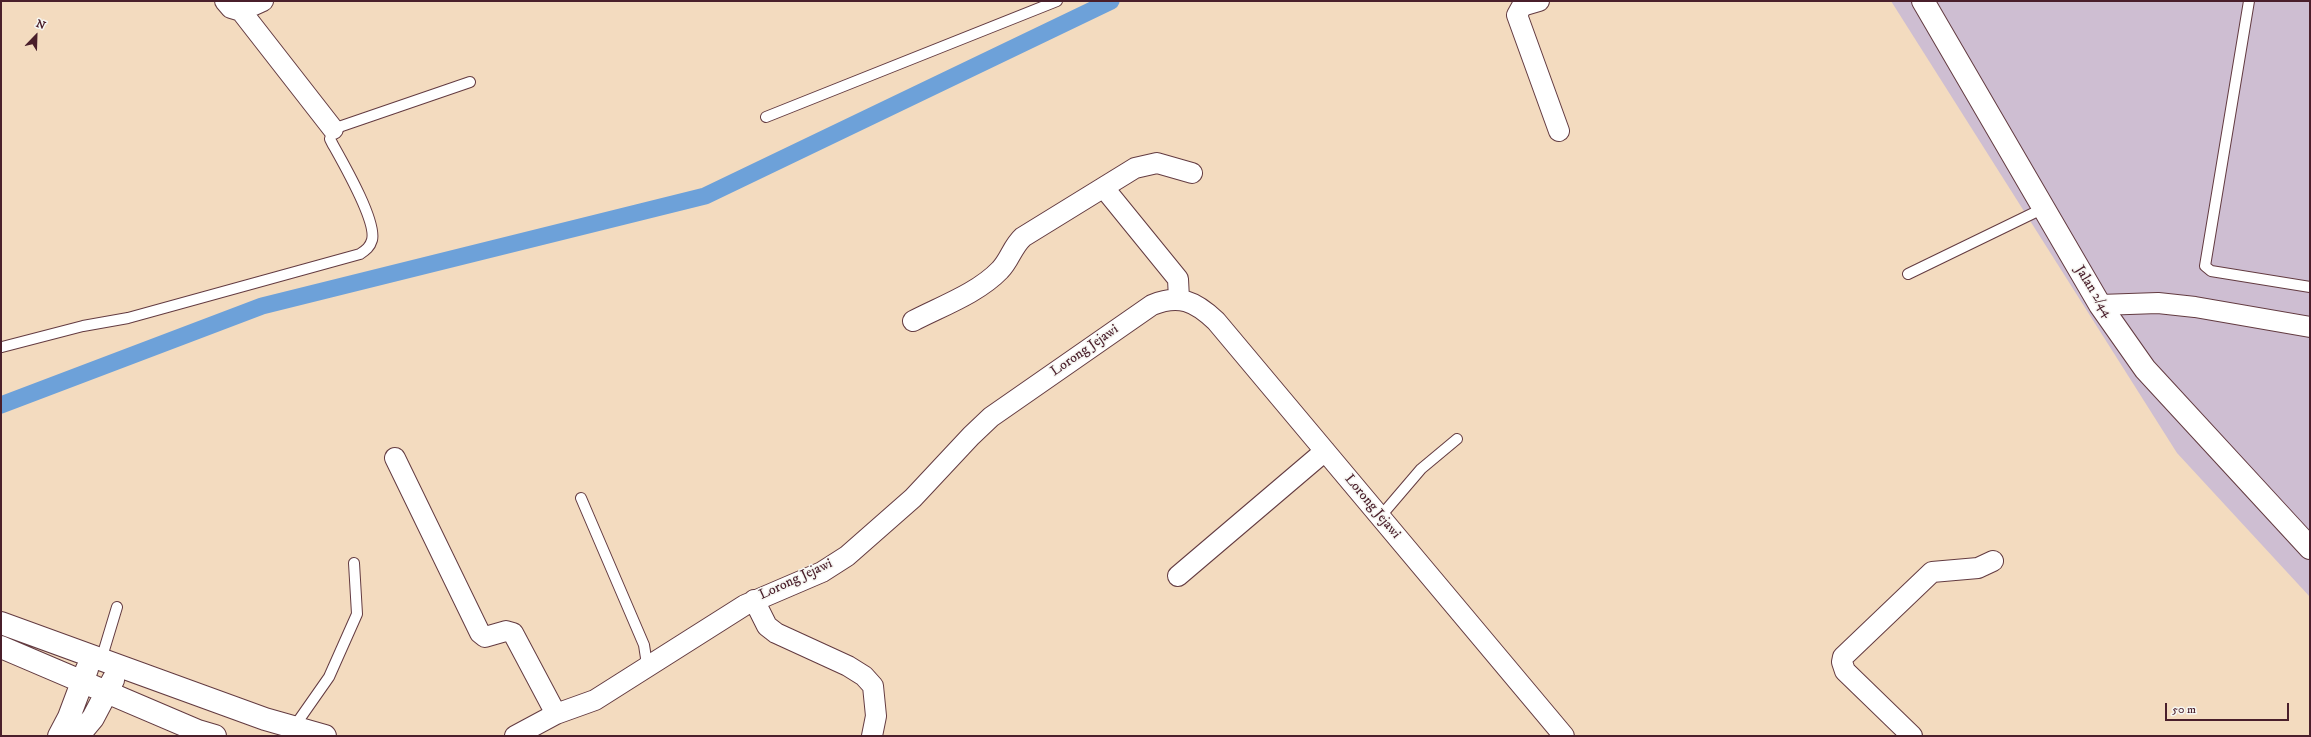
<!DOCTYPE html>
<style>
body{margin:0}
#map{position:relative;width:2311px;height:737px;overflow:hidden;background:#f3dbbf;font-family:"IM FELL DW Pica",serif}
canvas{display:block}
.frame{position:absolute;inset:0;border:2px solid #4a1f2b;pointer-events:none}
.north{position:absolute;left:16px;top:16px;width:40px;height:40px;-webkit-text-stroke:3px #f6f6f2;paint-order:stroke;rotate:23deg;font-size:11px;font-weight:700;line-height:16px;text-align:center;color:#4a1f2b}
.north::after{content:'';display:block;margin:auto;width:14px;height:18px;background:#4a1f2b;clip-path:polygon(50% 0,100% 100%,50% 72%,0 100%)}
.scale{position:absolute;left:2165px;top:703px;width:124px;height:18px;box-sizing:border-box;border:2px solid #4a1f2b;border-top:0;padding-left:5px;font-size:12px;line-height:14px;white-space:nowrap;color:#4a1f2b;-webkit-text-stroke:3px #f6f6f2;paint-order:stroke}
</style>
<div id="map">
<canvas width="2311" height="737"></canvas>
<div class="frame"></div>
<div class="north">N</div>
<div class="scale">50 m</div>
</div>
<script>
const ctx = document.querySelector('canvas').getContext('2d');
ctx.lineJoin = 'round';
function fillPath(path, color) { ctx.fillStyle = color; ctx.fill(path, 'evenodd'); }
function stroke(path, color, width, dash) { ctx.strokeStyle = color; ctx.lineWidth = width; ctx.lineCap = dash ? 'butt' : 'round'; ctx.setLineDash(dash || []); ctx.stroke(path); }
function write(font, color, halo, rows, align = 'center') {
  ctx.font = font + ' "IM FELL DW Pica",serif'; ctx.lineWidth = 3; ctx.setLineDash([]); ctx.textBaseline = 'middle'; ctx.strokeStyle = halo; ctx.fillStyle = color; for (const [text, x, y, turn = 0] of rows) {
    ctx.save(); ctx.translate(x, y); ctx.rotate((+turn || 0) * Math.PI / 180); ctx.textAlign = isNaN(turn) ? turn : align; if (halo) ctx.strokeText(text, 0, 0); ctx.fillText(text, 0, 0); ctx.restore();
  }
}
const industrial = new Path2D(`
 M1891,1H2310V597L2177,453Z`);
const canal = new Path2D(`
 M1,405L262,306L705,196L1111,1`);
const lane = new Path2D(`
 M2249,1L2205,266L2211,271L2310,287
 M766,117L1057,1
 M1908,274L2044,208
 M2,347L83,326L128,318L360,254C366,250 370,247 372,240C377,221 342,161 332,143L330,139L333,129L470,82
 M581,498L644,645L646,658L645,669
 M1380,517L1421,469L1457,439
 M101,660L117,607
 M294,727L329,677L357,614L354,563`);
const street = new Path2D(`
 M225,1L231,8L241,11L263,1
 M1539,1L1522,6L1517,15L1559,131
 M241,11L333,129
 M1104,188L1178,279L1179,299
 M2100,305L2158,303L2195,307L2310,327
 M913,321C942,306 978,293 1000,270C1010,260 1012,247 1023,237L1135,168L1157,163L1192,173
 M395,458L480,633L485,637L506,631L513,633L556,714
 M1178,576L1325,451
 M754,600L767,626L776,633L848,666L864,676L873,686L876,716L872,736
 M515,736L556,714L595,700L745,605L822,572L847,556L913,498L971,436L991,417L1152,305C1179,294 1195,301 1216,321L1564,736
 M1912,736L1845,671L1842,662L1843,657L1932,572L1978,568L1993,561`);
const secondary = new Path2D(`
 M1923,1L2100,305L2145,369L2310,548
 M1,623L265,719L325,736
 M1,647L198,731L215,736
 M59,736L69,717L87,669
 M78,736L93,718L113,680`);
const streetNames = [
 ["Jalan 2/44",2093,292,58],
 ["Lorong Jejawi",1085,351,-35],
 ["Lorong Jejawi",1372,507,50],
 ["Lorong Jejawi",796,580,-25]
];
fillPath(industrial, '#cebed2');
stroke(canal, '#6da1d9', 17);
stroke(lane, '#633b41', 12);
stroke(street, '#633b41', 22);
stroke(secondary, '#633b41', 24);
stroke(lane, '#fff', 10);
stroke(street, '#fff', 20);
stroke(secondary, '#fff', 22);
write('14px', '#4a1f2b', '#f6f6f2', streetNames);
</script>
